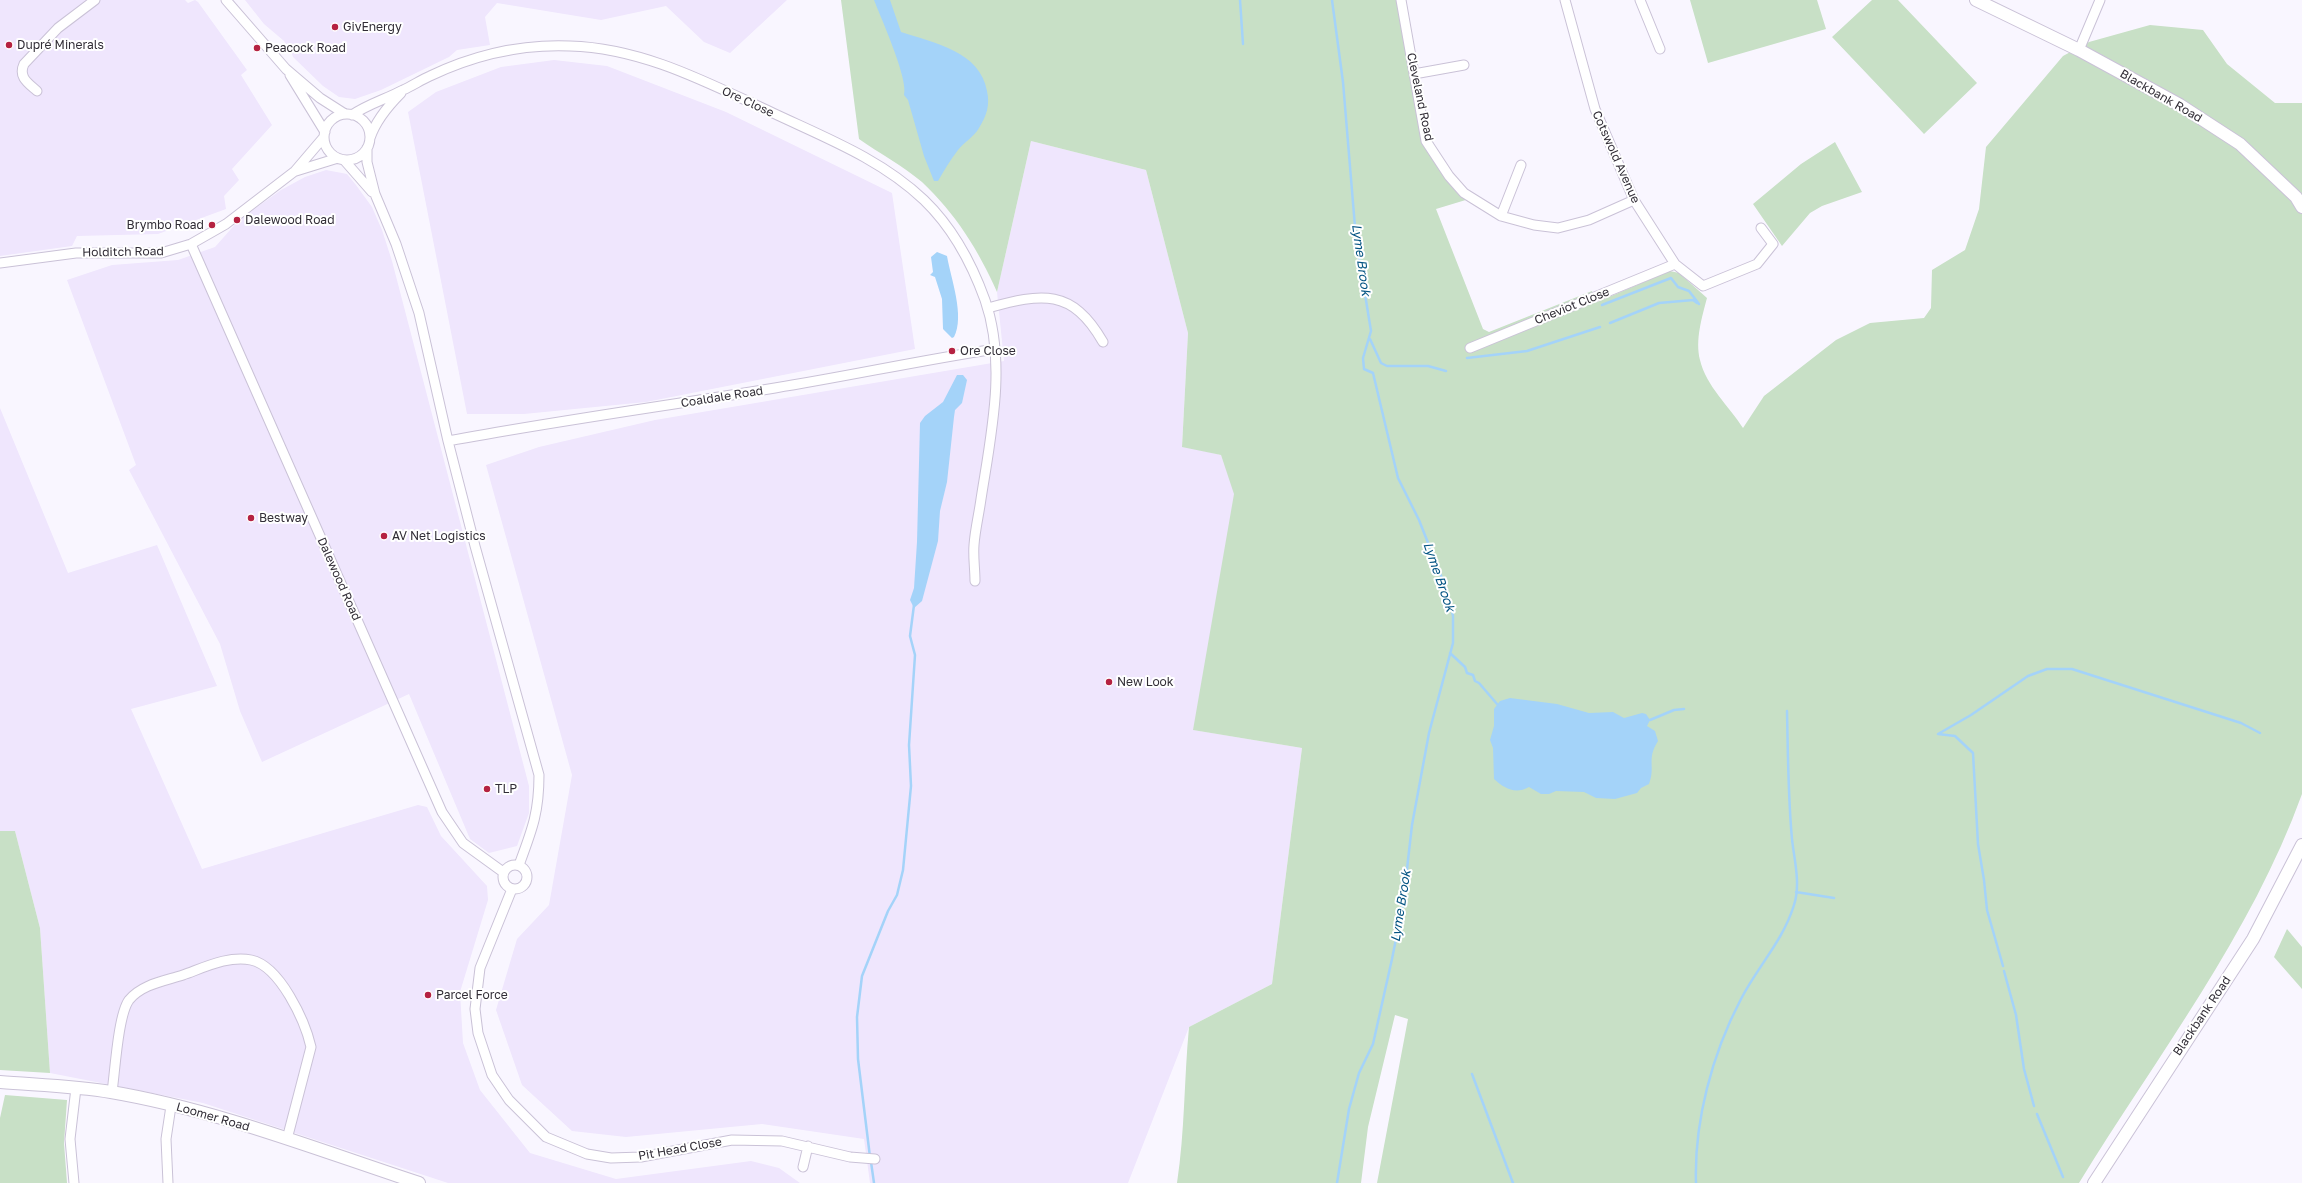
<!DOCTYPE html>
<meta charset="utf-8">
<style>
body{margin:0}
canvas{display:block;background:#f9f6ff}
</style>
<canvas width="2302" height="1183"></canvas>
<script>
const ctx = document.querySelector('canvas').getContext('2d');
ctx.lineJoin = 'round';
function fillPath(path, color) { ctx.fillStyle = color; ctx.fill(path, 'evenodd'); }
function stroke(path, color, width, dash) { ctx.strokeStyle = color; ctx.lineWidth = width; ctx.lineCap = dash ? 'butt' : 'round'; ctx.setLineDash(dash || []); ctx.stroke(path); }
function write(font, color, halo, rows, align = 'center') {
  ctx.font = font + ' "Golos Text",sans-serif'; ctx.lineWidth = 4; ctx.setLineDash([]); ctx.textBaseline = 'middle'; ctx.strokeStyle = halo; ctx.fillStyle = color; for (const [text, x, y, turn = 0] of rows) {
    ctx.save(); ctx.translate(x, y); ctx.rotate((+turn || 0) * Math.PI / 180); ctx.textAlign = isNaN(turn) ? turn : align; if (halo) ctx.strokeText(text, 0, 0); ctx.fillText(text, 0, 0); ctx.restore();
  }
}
const built = new Path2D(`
 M0,0H185L188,3L195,0L198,2L247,70L241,75L272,125L232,169L239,180L224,196L226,209L158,234L77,236L72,246L0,256Z
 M245,0H787L730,53L704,42L666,6L601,20L497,3L485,17L490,45L457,50L449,57L381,90L355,99L339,97L323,86L293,57L290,49L284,41L264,24Z
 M554,60L607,66L726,112L892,193L915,349L646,402L524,414H467L408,112L436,92L501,67Z
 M1031,141L1146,170L1188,333L1182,446L1221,455L1235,494L1194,730L1302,748L1272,984L1189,1027L1128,1183H870L864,1139L762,1124L626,1137L572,1131L522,1085L496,1010L517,939L549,905L572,775L486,465L539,447L655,420L1004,361L997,292Z
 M326,170L347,174L356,185L372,207L382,230L392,261L529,786V813L517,846L489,853L470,839L409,694L262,762L240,711L220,644L129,470L136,465L67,280L112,265L178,260L215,247L239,220L281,190L305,177Z
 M0,408L68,573L157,545L217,686L131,709L202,869L418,805L427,807L441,836L487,886L488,900L460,992L463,1043L480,1090L530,1153L616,1179L751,1161L779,1168L800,1183H448L203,1103L50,1073L40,928L15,831H0Z`);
const green = new Path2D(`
 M841,0H1406L1429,133L1442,162L1469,199L1436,209L1483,329L1489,332L1592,291L1597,302L1670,271L1679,273L1707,298C1702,317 1695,340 1700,360C1706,386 1729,406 1743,428L1764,396L1836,340L1870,323L1924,318L1931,308L1932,270L1965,250L1979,209L1986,147L2063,56L2089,42L2150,25L2203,30L2227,64L2275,103H2302V794C2251,935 2157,1056 2079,1183H1377L1408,1019L1395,1015L1368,1127L1361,1183H1177C1185,1131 1184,1079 1189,1027L1272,984L1302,748L1193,730L1234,494L1221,455L1182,447L1188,333L1146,170L1031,141L997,292C979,251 955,213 922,182C903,166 879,153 859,139Z
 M1690,0H1817L1826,29L1708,63Z
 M1872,0H1898L1977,83L1924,134L1832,37Z
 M1835,142L1862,192L1822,206L1810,213L1782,246L1753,204L1801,164Z
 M0,831H15L40,928L50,1073L0,1070Z
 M2287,929L2302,947V989L2274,957Z
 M5,1095L67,1100L64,1143L67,1183H0V1118Z`);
const water = new Path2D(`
 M874,0H890L901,32C934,43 980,51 987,91C990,105 987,115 979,128C974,137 964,142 958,150C950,160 944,171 938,181H934L924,156L908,100L904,95C909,80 881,18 874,0Z
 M937,252L947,256C951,279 965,316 954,337L952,338L943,329L942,299L935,277L930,275L933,272L931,257Z
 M957,375H963L967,380L962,403L955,410L954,417L947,482L940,511L938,541L922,601L914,608L910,600L914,588L917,542L920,423L925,416L943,402Z
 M1510,698L1557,704L1589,713L1613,712L1624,718L1642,713L1646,714L1650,720L1647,726L1655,731L1658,741C1646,760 1656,766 1649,784L1641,788L1637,793L1615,799L1596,798L1584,792L1556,791L1549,794H1541L1529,787C1515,795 1504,788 1494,779L1493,748L1490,740L1494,726V709L1500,701Z`);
const stream = new Path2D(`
 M1240,0L1243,44
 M1332,0L1343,82L1356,239L1371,331L1363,358L1364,369L1373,373L1398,478L1419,520L1447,591L1453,616V643L1429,733L1412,825L1403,904L1392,959L1373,1044L1359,1073L1349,1109L1337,1183
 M1602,305L1671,278L1678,287L1689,291L1699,304
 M1610,323L1659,303L1693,300L1697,303
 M1370,339L1381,363L1387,366H1428L1446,371
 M1467,358L1527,351L1600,327
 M1450,653L1465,667L1467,673L1473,675L1475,681L1479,683L1497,704
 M1650,720L1674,710L1684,709
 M1796,892L1834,898
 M2003,966L1987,910L1984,880L1978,844L1973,753L1955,736L1938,734L1971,715L2028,676L2047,669H2072L2241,723L2260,733
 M2004,971L2016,1015L2024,1069L2034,1106
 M1472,1074L1513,1183
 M2037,1114L2063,1177
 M870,1157L858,1059L857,1017L862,976L888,911L897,895L903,870L911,786L909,745L915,655L910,636L914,605
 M871,1162L874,1183
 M1696,1183C1694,1122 1712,1054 1741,999C1758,966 1783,941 1794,905C1801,884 1794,859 1792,839C1788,797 1788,754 1787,711`);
const street = new Path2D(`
 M226,0L286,69L320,98L345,114
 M1401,0L1426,141L1449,176L1464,193L1501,216L1534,225L1558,228L1589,220L1634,200
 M1565,0L1595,109L1634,200L1675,264L1703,286L1757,264L1773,244L1761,228
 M1640,0L1660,49
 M2079,50L2100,0
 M1414,74L1464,65
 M290,75L325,132
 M37,91C28,83 18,77 24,64L58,28L95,0
 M324 137a23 23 0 1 1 46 0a23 23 0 1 1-46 0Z
 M352,115C368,104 386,99 403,90C412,86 421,80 430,76C474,55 521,44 570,46C643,48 708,83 773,113C826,138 881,159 924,200C952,227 972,264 985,300C1007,363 991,435 981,499C979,514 975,530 974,545C973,557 975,569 975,581
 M370,138C376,120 388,106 401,93
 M367,148V162L375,194L396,244L419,313L448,441L475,546L539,775C539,813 532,830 519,865
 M344,160L372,192
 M296,171L338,158
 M1501,216L1521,165
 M191,244L442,812L463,843L503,872
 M0,263L76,253H161L191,244L226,224L295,171L324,137
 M988,308C1042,293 1072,288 1103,342
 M1470,348L1675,264
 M448,441C556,421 666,406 775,388C849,376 922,360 995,349
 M503 877a12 12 0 1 1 24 0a12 12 0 1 1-24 0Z
 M512,889L480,968L475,1009L478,1033L492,1075L509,1100L546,1137L587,1154L611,1158L641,1157L732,1140L782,1141L850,1157L875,1159
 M112,1092C115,1072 118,1015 129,1000C142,984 165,981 183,975C203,968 229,955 251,960C280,966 305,1021 311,1047L287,1139
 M803,1167L808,1146
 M74,1183L70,1139L76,1088
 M168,1183L166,1139L171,1106`);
const secondary = new Path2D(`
 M1976,0L2079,50L2180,105L2240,144L2296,197L2302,207
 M0,1082C37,1085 75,1086 111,1092C217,1110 318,1150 419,1183
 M2094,1183L2253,939L2302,845`);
const markers = [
 [335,27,4,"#b52241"],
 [9,45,4,"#b52241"],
 [257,48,4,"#b52241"],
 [237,220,4,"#b52241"],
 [212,225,4,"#b52241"],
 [952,351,4,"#b52241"],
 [251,518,4,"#b52241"],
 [384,536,4,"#b52241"],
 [1109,682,4,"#b52241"],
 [487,789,4,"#b52241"],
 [428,995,4,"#b52241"]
];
const poiNames = [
 ["GivEnergy",343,27],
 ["Dupré Minerals",17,45],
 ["Peacock Road",265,48],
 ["Dalewood Road",245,220],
 ["Brymbo Road",204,225,"right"],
 ["Ore Close",960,351],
 ["Bestway",259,518],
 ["AV Net Logistics",392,536],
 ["New Look",1117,682],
 ["TLP",495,789],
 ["Parcel Force",436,995]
];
const streetNames = [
 ["Blackbank Road",2161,96,30],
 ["Cleveland Road",1420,97,78],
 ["Ore Close",748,102,25],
 ["Cotswold Avenue",1616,157,66],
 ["Holditch Road",123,252,-1],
 ["Cheviot Close",1572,306,-22],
 ["Coaldale Road",722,397,-9],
 ["Dalewood Road",339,579,66],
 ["Blackbank Road",2202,1016,-56],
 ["Loomer Road",213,1117,16],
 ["Pit Head Close",680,1149,-10]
];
const waterNames = [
 ["Lyme Brook",1361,260,82],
 ["Lyme Brook",1439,577,71],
 ["Lyme Brook",1401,906,-81]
];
fillPath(built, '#efe6fd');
fillPath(green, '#c8e0c6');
fillPath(water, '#a4d3f9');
stroke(stream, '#a4d3f9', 2.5);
stroke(street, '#cac2d7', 11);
stroke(secondary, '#cac2d7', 14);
stroke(street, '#fff', 9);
stroke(secondary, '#fff', 12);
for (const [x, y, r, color] of markers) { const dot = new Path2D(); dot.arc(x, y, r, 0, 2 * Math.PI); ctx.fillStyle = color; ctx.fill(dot); stroke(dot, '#fff', 1.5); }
write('12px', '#312d36', '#fff', poiNames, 'left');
write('12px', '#312d36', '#fff', streetNames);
write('italic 13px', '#045483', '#fff', waterNames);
</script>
